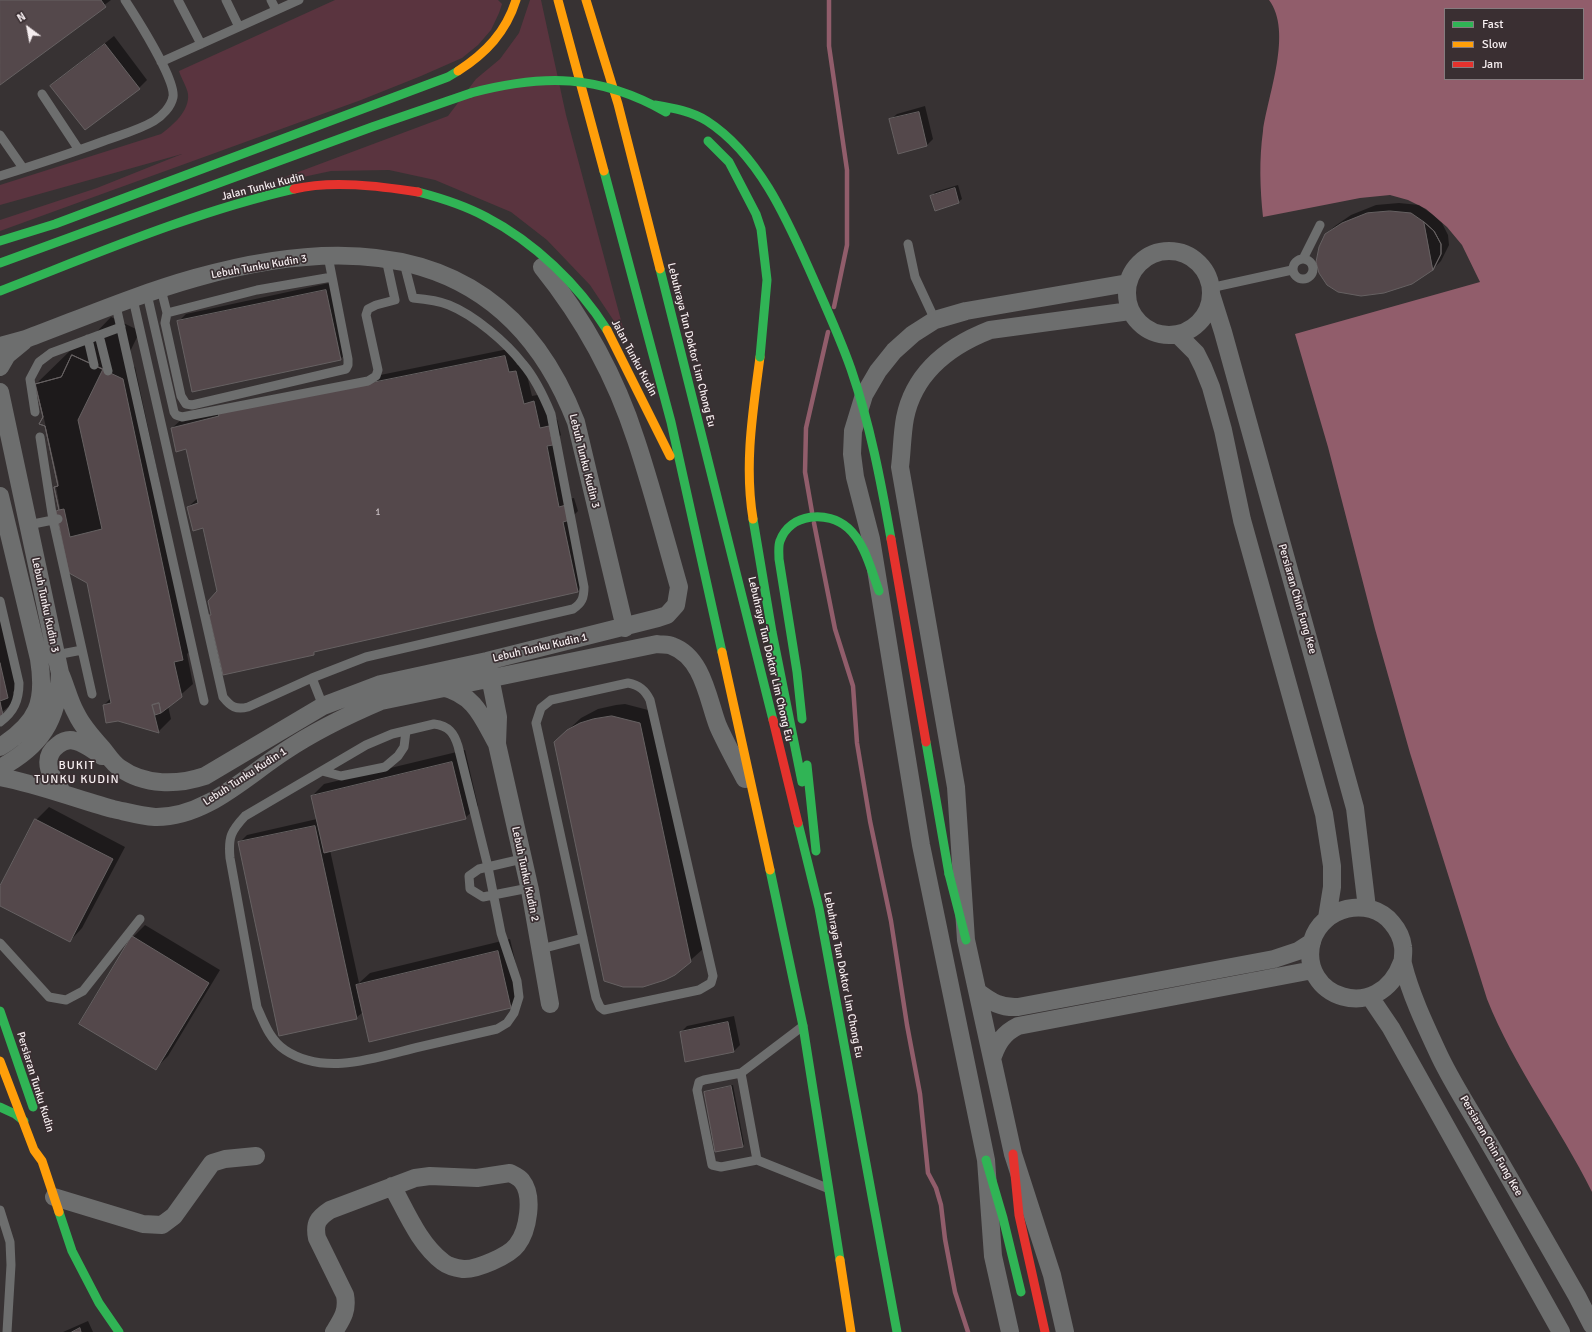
<!DOCTYPE html>
<style>
body{margin:0}
#map{position:relative;width:1592px;height:1332px;overflow:hidden;background:#373233;font-family:Signika,sans-serif}
canvas{display:block}
.legend{position:absolute;left:1444px;top:8px;width:140px;height:72px;box-sizing:border-box;background:#3a2f32;border:1px solid #857b7e;margin:0;padding:5px 7px;list-style:none;font-size:12px;color:#f6eef0}
.legend li{display:flex;align-items:center;gap:8px;height:20px}
.legend b{width:20px;border:1px solid #857b7e}
.north{position:absolute;left:8px;top:8px;width:40px;height:40px;-webkit-text-stroke:3px #3a2f32;paint-order:stroke;rotate:328deg;font-size:11px;font-weight:700;line-height:16px;text-align:center;color:#f6eef0}
.north::after{content:'';display:block;margin:auto;width:14px;height:18px;background:#f6eef0;clip-path:polygon(50% 0,100% 100%,50% 72%,0 100%)}
</style>
<div id="map">
<canvas width="1592" height="1332"></canvas>
<ul class="legend">
<li><b style="height:5px;background:#30b455"></b>Fast</li>
<li><b style="height:5px;background:#ff9f0a"></b>Slow</li>
<li><b style="height:5px;background:#e5322d"></b>Jam</li>
</ul>
<div class="north">N</div>
</div>
<script>
const ctx = document.querySelector('canvas').getContext('2d');
ctx.lineJoin = 'round';
function fillPath(path, color) { ctx.fillStyle = color; ctx.fill(path, 'evenodd'); }
function stroke(path, color, width, dash) { ctx.strokeStyle = color; ctx.lineWidth = width; ctx.lineCap = dash ? 'butt' : 'round'; ctx.setLineDash(dash || []); ctx.stroke(path); }
function write(font, color, halo, rows, align = 'center') {
  ctx.font = font + ' Signika,sans-serif'; ctx.lineWidth = 3.5; ctx.setLineDash([]); ctx.textBaseline = 'middle'; ctx.strokeStyle = halo; ctx.fillStyle = color; for (const [text, x, y, turn = 0] of rows) {
    ctx.save(); ctx.translate(x, y); ctx.rotate((+turn || 0) * Math.PI / 180); ctx.textAlign = isNaN(turn) ? turn : align; if (halo) ctx.strokeText(text, 0, 0); ctx.fillText(text, 0, 0); ctx.restore();
  }
}
const green = new Path2D(`
 M335,0H498L502,4L499,13L491,30L478,45L462,58L421,76L361,100L0,231V220L97,188L182,154L0,205V185L161,134C172,126 190,111 188,94C187,87 181,78 179,71Z
 M530,0H541L566,115L626,339L590,285L547,240L511,212L435,180L389,170L331,171L261,186L448,116L476,79L500,59L519,33Z`);
const water = new Path2D(`
 M1269,0H1592V1192C1560,1127 1514,1067 1487,999L1410,753L1375,629L1328,447L1295,334L1480,282L1462,245L1447,227L1426,209L1408,200L1390,195L1360,198L1263,217C1260,188 1259,160 1263,131C1268,94 1293,32 1269,0ZM1445,9H1583V79H1445Z`);
const shadow = new Path2D(`
 M0,0H111L0,84Z
 M114,36L147,80L139,88L51,86Z
 M925,106L933,139L927,145L899,152L890,120L897,114Z
 M958,185L962,199L958,202L932,196L935,192Z
 M1399,203L1419,205L1432,214L1442,223L1448,235L1449,245L1441,261L1432,270L1326,234L1335,226L1351,215L1376,205Z
 M334,282L349,351L340,359L178,322L186,314Z
 M111,317L140,331L125,362L135,367L195,647L187,654L193,684L168,706L171,719L158,732L104,705L111,698L88,582L57,511L60,508L56,487L59,484L36,384L75,346L86,343Z
 M513,348L517,365L524,363L532,396L543,394L549,420L557,419L561,435L556,440L567,499L574,498L578,511L572,517L586,583L578,591L316,651L313,654L210,616L218,592L203,527L188,507L198,498L186,448L172,428L181,420L228,406Z
 M0,595L20,685L13,692L15,701L0,714Z
 M625,704L652,711L703,949L675,974L656,983L643,986L568,730L581,718L598,709L616,705Z
 M465,750L478,806L465,818L330,850L359,983L370,973L510,939L523,994L510,1007L363,1012L356,1018L239,843L247,835L317,819L312,796L324,784Z
 M49,807L125,847L82,928L70,941L0,905V889L36,820Z
 M145,925L220,970L168,1056L155,1069L133,937Z
 M734,1016L740,1045L734,1051L681,1032L687,1026Z
 M733,1085L744,1144L742,1146L705,1092Z
 M88,1321L93,1332H63Z`);
const stream = new Path2D(`
 M829,0V46L847,170V245L834,307
 M812,512L805,472L806,428L828,332
 M814,523L835,629L853,686L857,743L870,821L891,921L907,1025L920,1094L928,1173L936,1188L941,1205L945,1239L955,1292L968,1332`);
const building = new Path2D(`
 M0,0H101L106,7L0,85Z
 M105,44L140,89L85,130L50,86Z
 M919,112L927,146L898,154L889,119Z
 M955,188L959,203L935,211L930,196Z
 M1390,211L1411,213L1424,222L1434,231L1441,244V254L1433,270L1412,284L1384,293L1361,296L1338,292L1327,285L1319,273L1316,262L1319,247L1325,234L1342,223L1367,213Z
 M1424,222L1434,231L1441,244V254L1433,270Z
 M326,290L341,360L192,392L177,321Z
 M72,355L123,379L183,660L174,662L182,697L161,713L159,703L152,705L159,733L118,721L106,723L103,705L111,703L87,583L69,573L56,511L59,510L54,487L58,486L45,426L39,424L43,417L35,384L61,377Z
 M72,355L103,369L78,420L102,529L70,537L64,509L59,510L54,487L58,486L45,426L39,424L43,417L35,384L61,377Z
 M505,356L509,372L516,371L524,404L534,401L540,428L549,426L553,445L547,446L559,507L566,505L570,520L563,522L578,592L314,652V655L223,675L209,615H211L208,601L217,591L203,528L193,531L187,507L198,503L186,449L176,452L171,428L219,416L218,414Z
 M0,663L8,698L0,701Z
 M0,702L3,715L0,716Z
 M159,703L161,713L155,715L152,705Z
 M612,716L640,723L691,962L675,975L665,980L643,987H623L604,981L554,742L567,730L580,723L593,719Z
 M452,762L466,819L324,853L311,796Z
 M35,819L113,859L70,942L0,906V886Z
 M315,826L357,1019L279,1036L238,842Z
 M132,936L209,983L156,1070L79,1024Z
 M498,951L511,1008L369,1042L356,985Z
 M728,1022L734,1052L685,1062L680,1032Z
 M731,1086L743,1147L715,1152L704,1092Z
 M80,1328L81,1332H72Z`);
const lane = new Path2D(`
 M178,0L201,44
 M226,0L239,27
 M271,0L276,10
 M161,62L299,0
 M42,94L79,150
 M0,135L23,168
 M0,176C35,165 69,154 104,141C120,135 139,130 154,121C162,116 171,107 173,97C176,80 136,17 125,0
 M908,244L915,277L935,320
 M1293 269a10 10 0 1 1 20 0a10 10 0 1 1-20 0Z
 M1303,259L1320,225
 M1210,288L1292,270
 M161,289L167,313L165,323L181,396L186,404L192,405L346,369L348,365V359L328,256
 M147,294L174,412L176,415L182,417L368,381L376,376L378,370L366,315L368,309L376,305L395,300L386,259
 M133,299L223,697C231,707 236,710 248,707L312,678L323,706
 M116,306L204,701
 M167,313L257,290L332,277
 M99,335L108,371
 M88,339L94,365
 M35,412L30,379L39,362L51,353L121,327
 M40,437L53,520L92,694
 M28,525L58,519
 M0,601L19,683C19,700 14,712 0,722
 M56,655L82,650
 M312,678L366,657L573,609C582,603 584,598 584,587L551,414C544,397 535,378 523,364C506,342 474,315 449,305C437,300 425,299 413,298L404,263
 M628,683C639,685 645,690 650,700L713,976L711,983L699,990L604,1010L600,1007L596,998L536,723L541,708L551,700Z
 M434,724C449,726 454,733 458,746L488,867L501,933L517,981L519,997L514,1013L507,1023L497,1029C471,1035 445,1041 419,1047C378,1057 325,1077 285,1050C270,1040 264,1023 257,1007L230,858C228,837 231,831 245,816L366,745L392,734Z
 M322,771L341,776L385,767L398,756L404,747L406,731
 M522,859L479,869L469,876L470,889L483,897L529,888
 M0,943L49,997L66,1000L83,991L140,919
 M541,949L583,938
 M803,1026L741,1073L757,1160L827,1188
 M741,1073L704,1080L699,1082L697,1090L712,1165L721,1167L757,1160
 M0,1210L10,1242L11,1265L7,1332`);
const street = new Path2D(`
 M1127 293a42 42 0 1 1 84 0a42 42 0 1 1-84 0Z
 M1211,294L1223,332L1355,808L1367,908
 M1177,334L1196,353L1203,367L1211,387L1223,430L1242,520L1324,814L1332,866V887L1327,918
 M0,346L26,339C82,318 138,294 195,278C358,232 508,246 576,422L625,628
 M0,367L7,355L24,341
 M0,392L60,673C58,720 41,746 0,768
 M0,496L39,659C46,702 38,723 0,747
 M488,667L498,717L497,744L530,890L550,1004
 M60,673C66,686 69,701 76,713C82,726 92,737 102,748C107,754 113,764 120,768C145,786 178,785 205,776L323,706L381,684L487,661L658,618L667,615L676,605L679,587C665,538 652,488 636,440C616,378 583,318 542,267
 M442,687C475,695 482,717 497,744
 M0,777C39,784 75,799 113,809C127,812 141,816 155,817C205,818 245,777 285,751C315,731 348,715 381,701L657,644C662,645 668,644 672,646C703,657 708,700 718,726C726,744 736,762 745,779
 M63,793C52,779 39,759 58,745C63,741 69,739 75,741C85,743 94,751 102,756
 M1402,962C1379,1026 1297,997 1312,941C1322,907 1369,895 1392,923C1398,930 1402,938 1403,947C1404,953 1402,959 1403,964C1411,996 1426,1027 1440,1057C1453,1084 1470,1110 1485,1136C1516,1189 1546,1242 1577,1296L1592,1325
 M978,992C991,1002 1001,1008 1018,1007L1274,959L1298,951L1312,942
 M1370,997L1391,1028L1561,1332
 M993,1056C998,1042 1004,1033 1018,1026L1313,970
 M54,1197L143,1224L162,1225L174,1216L212,1163L225,1159L256,1156
 M334,1332C342,1319 348,1311 345,1295L317,1238C314,1223 318,1218 330,1210L415,1178L430,1176L477,1178L510,1173C514,1175 519,1177 522,1181C534,1196 528,1231 517,1245C509,1256 476,1270 463,1269C456,1268 448,1266 443,1262C419,1244 406,1211 392,1186
 M1010,1332L993,1256L986,1160L921,845L871,539L855,477L852,454L853,431L864,395L878,371L894,351L913,334L935,320L966,311L1128,283
 M1065,1332L1052,1275L1013,1154L966,940L956,787L900,467C902,451 902,434 905,418C914,373 949,346 990,330L1130,311`);
const fast = new Path2D(`
 M604,171L671,422L722,652
 M418,192C441,198 464,205 486,217C534,242 578,284 607,330
 M0,241L55,224L448,77L458,71
 M0,263L372,127L471,93
 M660,269L773,720
 M0,291C96,254 193,212 294,189
 M753,519L772,632L802,782
 M802,719L797,672L779,559C779,553 778,546 780,541C790,513 828,510 848,528C865,543 871,570 879,591
 M807,765L816,851
 M798,823L819,908L897,1332
 M770,870L803,1026L840,1260
 M949,874L966,940
 M0,1011L33,1107
 M0,1107L15,1114L24,1121
 M986,1160L1003,1218L1021,1292
 M59,1212L72,1251L99,1303L119,1332`);
const slow = new Path2D(`
 M558,0L604,171
 M586,0L618,104L660,269
 M458,71C486,53 506,32 516,0
 M607,330L670,456
 M753,519C744,464 753,411 760,357
 M722,652L770,870
 M0,1061L34,1150L42,1161L59,1212
 M840,1260L851,1332`);
const jam = new Path2D(`
 M294,189C332,180 379,186 418,192
 M773,720L798,823
 M1013,1154L1019,1215L1045,1332`);
const fastBridge = new Path2D(`
 M471,93C543,74 599,74 666,112
 M655,105C673,108 691,111 707,121C758,154 786,217 810,271C824,303 839,335 851,369C870,424 881,482 891,539
 M708,141L729,162L756,214L761,229L767,280L760,357
 M926,742L949,874`);
const jamBridge = new Path2D(`
 M891,539L926,742`);
const numberNames = [
 ["1",378,513]
];
const streetNames = [
 ["Jalan Tunku Kudin",263,187,-14],
 ["Lebuh Tunku Kudin 3",259,267,-10],
 ["Lebuhraya Tun Doktor Lim Chong Eu",691,345,76],
 ["Jalan Tunku Kudin",634,358,62],
 ["Lebuh Tunku Kudin 3",584,461,76],
 ["Persiaran Chin Fung Kee",1297,599,74],
 ["Lebuh Tunku Kudin 3",45,605,78],
 ["Lebuh Tunku Kudin 1",540,648,-13],
 ["Lebuhraya Tun Doktor Lim Chong Eu",770,659,77],
 ["Lebuh Tunku Kudin 1",245,777,-33],
 ["Lebuh Tunku Kudin 2",525,874,78],
 ["Lebuhraya Tun Doktor Lim Chong Eu",843,975,79],
 ["Persiaran Tunku Kudin",35,1082,73],
 ["Persiaran Chin Fung Kee",1491,1146,60]
];
const neighbourhoodNames = [
 ["BUKIT",77,766],
 ["TUNKU KUDIN",77,780]
];
fillPath(green, '#5a343f');
fillPath(water, '#915d6b');
fillPath(shadow, '#0007');
stroke(stream, '#915d6b', 4.5);
fillPath(building, '#54484b');
stroke(building, '#666162', 1);
stroke(lane, '#6d6e6e', 9);
stroke(street, '#6d6e6e', 18);
stroke(fast, '#30b455', 9);
stroke(slow, '#ff9f0a', 9);
stroke(jam, '#e5322d', 9);
stroke(fastBridge, '#30b455', 9);
stroke(jamBridge, '#e5322d', 9);
write('9px', '#cec4c7', null, numberNames);
write('11px', '#f6eef0', '#3a2f32', streetNames);
ctx.letterSpacing = '1px';
write('12px', '#f6eef0', '#3a2f32', neighbourhoodNames);
ctx.letterSpacing = '0px';
</script>
